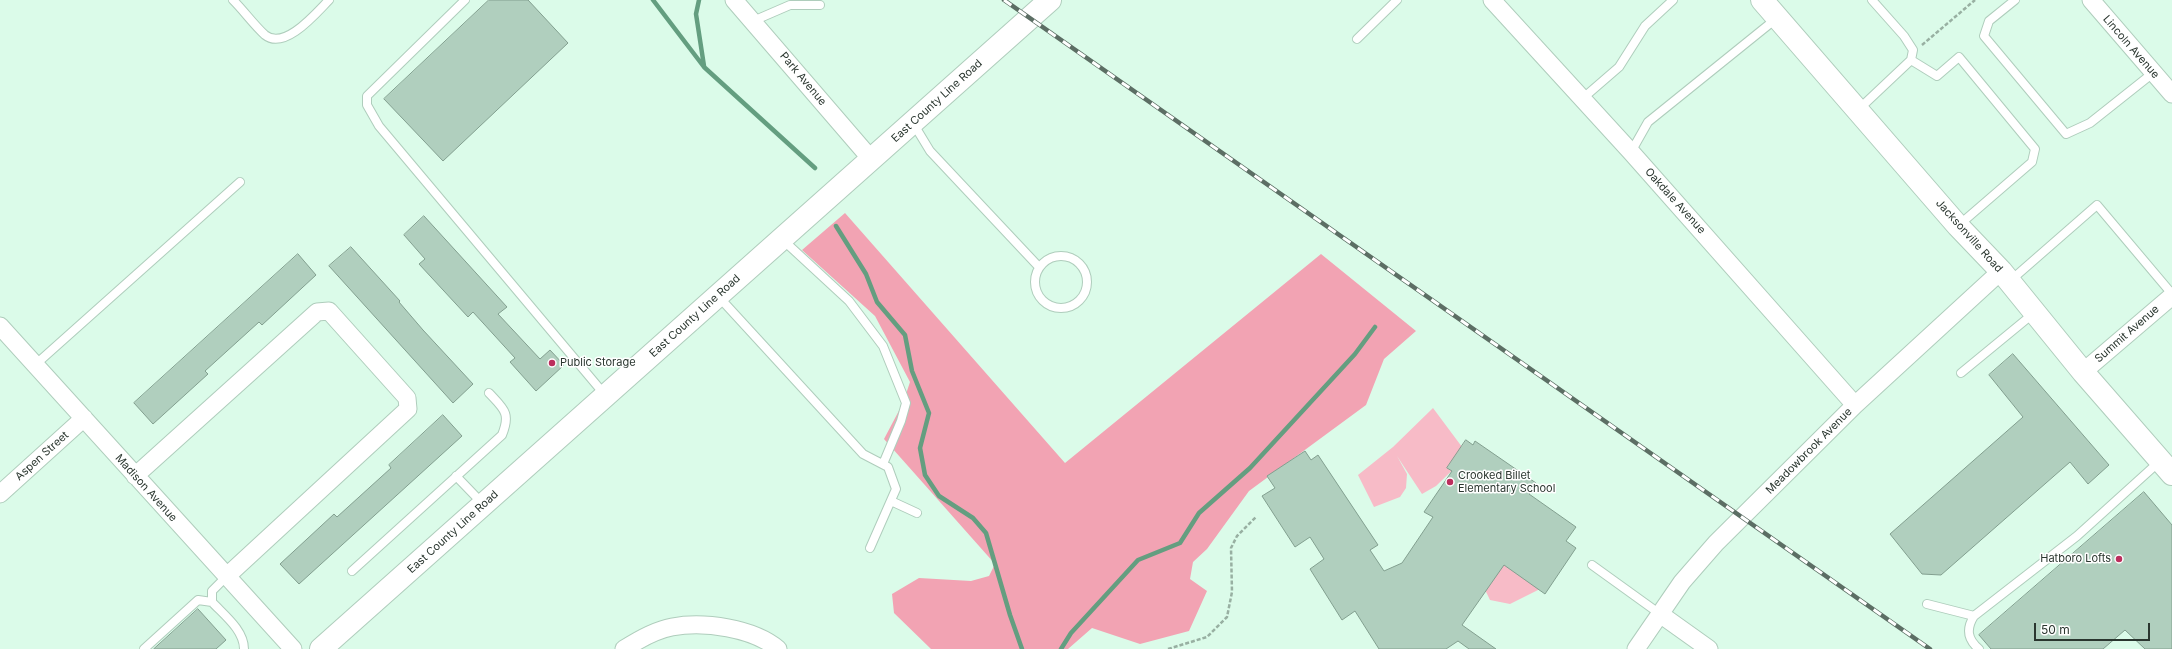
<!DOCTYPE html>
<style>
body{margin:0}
#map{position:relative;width:2172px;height:649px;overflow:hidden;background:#dbfbe9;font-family:Inter,sans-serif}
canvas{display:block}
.scale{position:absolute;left:2034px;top:623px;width:116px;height:18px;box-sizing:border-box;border:2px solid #2a362f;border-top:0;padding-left:5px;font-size:12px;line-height:14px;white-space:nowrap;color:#2a362f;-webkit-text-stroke:3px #fff;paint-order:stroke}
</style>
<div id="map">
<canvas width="2172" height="649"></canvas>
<div class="scale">50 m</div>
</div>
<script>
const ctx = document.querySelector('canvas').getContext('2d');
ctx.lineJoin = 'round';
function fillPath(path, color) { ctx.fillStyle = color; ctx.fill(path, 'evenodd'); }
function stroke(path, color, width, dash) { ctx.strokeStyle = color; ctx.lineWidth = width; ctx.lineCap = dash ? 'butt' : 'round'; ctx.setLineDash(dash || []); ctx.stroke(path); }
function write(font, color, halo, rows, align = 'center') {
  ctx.font = font + ' Inter,sans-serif'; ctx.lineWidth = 3; ctx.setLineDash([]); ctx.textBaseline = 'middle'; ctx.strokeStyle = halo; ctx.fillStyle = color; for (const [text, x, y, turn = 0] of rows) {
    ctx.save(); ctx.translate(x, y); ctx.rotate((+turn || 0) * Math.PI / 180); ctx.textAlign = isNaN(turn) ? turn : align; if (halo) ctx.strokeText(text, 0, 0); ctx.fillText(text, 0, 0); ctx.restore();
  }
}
const green = new Path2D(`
 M1433,408L1468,455L1436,486L1422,494L1397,456L1407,474L1406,488L1400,497L1374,507L1358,475L1393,447Z
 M1504,554L1548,585L1510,604L1490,600L1475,569Z`);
const forest = new Path2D(`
 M845,213L1065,463L1321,254L1416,331L1384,359L1366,405L1249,491L1207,549L1193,562L1190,579L1207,591L1189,631L1140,644L1092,628L1068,649H931L894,613L892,594L919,578L971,581L989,576L995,564L884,439L903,403L910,382L875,316L802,250Z`);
const stream = new Path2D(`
 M653,0L704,67L815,168
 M699,0L696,14L704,66
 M836,226L866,274L877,302L905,335L912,371L929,413L920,448L925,475L939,496L973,518L986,533L1010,615L1022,649
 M1061,649L1071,633L1138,560L1180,543L1199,513L1250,468L1355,354L1375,327`);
const building = new Path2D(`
 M489,0H528L568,43L443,161L384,99Z
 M424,216L507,307L498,314L540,359L550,350L564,365L536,391L510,362L515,358L473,312L468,317L419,264L425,259L404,235Z
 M351,247L400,301L399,302L423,330L473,384L453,403L329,266Z
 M298,254L316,275L262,325L259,322L205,371L208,374L153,424L134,403Z
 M2013,354L2109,465L2088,484L2070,462L1941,575L1922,574L1890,534L2023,417L1989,375Z
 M443,415L462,436L299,584L280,564L334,514L337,517L391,468L389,465Z
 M1466,440L1473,445L1475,441L1536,483L1529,494L1576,527L1566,541L1576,548L1545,594L1504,565L1462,625L1496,649H1469L1458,641L1446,649H1379L1355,611L1342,620L1310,569L1324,559L1310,537L1295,547L1262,496L1275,488L1267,476L1305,451L1311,460L1318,455L1378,545L1370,550L1384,571L1402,563L1433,517L1424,512L1452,471L1447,468Z
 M2144,492L2172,525V649H2145L2125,630L2103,649H1991L1979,635Z
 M198,609L226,640L216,649H154Z`);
const path = new Path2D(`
 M1922,45L1975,0
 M1168,649L1207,637L1227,617L1232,592L1231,548L1237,536L1256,517`);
const lane = new Path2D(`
 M233,0C244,11 254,25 265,35C285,51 317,12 329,0
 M465,0L367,96V105L379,126L605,395
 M1872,0L1904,36L1913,50L1911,60
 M2015,0L1989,21L1984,36L2066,134L2090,123L2153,73
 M753,21L790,5H820
 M1357,39L1397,0
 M1582,99L1619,67L1645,26L1673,0
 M1858,110L1911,60L1937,76L1959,57L2035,149L2032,162L1959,225
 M913,123L930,151L1039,267
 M1631,152L1648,122L1777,18
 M783,240L849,301L883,346L906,403L901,421L883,464
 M1035 282a26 26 0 1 1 52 0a26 26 0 1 1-52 0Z
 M2010,281L2097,205L2172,294
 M718,296L863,454L888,467L896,489L870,548
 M35,365L240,182
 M1961,373L2034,313
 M456,476L483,504
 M891,501L917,513
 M1592,565L1660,614
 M352,571L502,435C511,413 504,409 489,393
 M227,576L212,591V602C224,615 244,630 244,649
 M1927,604L1974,616
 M144,649L198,600L212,602
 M1979,649C1967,639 1966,629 1974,616L2077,536L2160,461`);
const street = new Path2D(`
 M734,0L871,159
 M1492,0L1631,152L1855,405
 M2091,0L2172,94
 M0,326L293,649
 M2083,372L2172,296
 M135,476L317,312L329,311L407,398L408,409L227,576
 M0,494L84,418
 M1660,614L1709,649
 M624,649C638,640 656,630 672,627C704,621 753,628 778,649
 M1636,649L1682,582L1716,543L1855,405L2001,271`);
const secondary = new Path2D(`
 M1762,0L1958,226L2001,271L2083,372L2172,474`);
const primary = new Path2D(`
 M321,649L1050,0`);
const rail = new Path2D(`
 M1004,0L1930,649`);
const markers = [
 [552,363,4,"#bc2e5d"],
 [1450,482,4,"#bc2e5d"],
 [2119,559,4,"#bc2e5d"]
];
const streetNames = [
 ["Lincoln Avenue",2131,47,49],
 ["Park Avenue",803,79,50],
 ["East County Line Road",937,101,-42],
 ["Oakdale Avenue",1675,201,48],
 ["Jacksonville Road",1969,236,48],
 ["East County Line Road",695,316,-42],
 ["Summit Avenue",2127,334,-41],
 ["Meadowbrook Avenue",1809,451,-45],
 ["Aspen Street",42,456,-42],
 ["Madison Avenue",146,488,48],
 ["East County Line Road",453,532,-42]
];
const poiNames = [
 ["Public Storage",560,363],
 ["Crooked Billet",1458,476],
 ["Elementary School",1458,489],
 ["Hatboro Lofts",2111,559,"right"]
];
fillPath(green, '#f7bbc7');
fillPath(forest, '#f2a3b3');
stroke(stream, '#649e80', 4.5);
fillPath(building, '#b0cfbe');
stroke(building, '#829f8f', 1);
stroke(lane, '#afcdbc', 10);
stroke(street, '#afcdbc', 19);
stroke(secondary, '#afcdbc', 24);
stroke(primary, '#afcdbc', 24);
stroke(path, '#98b0a2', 2.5, [4, 2]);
stroke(lane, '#fff', 8);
stroke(street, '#fff', 17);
stroke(secondary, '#fff', 22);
stroke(primary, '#fff', 22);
stroke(rail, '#5c6e64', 4.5);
stroke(rail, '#fff', 3, [9]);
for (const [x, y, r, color] of markers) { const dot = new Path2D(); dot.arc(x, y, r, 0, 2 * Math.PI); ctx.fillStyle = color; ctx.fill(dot); stroke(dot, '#fff', 1.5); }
write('11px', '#2a362f', '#fff', streetNames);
write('11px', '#2a362f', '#fff', poiNames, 'left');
</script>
